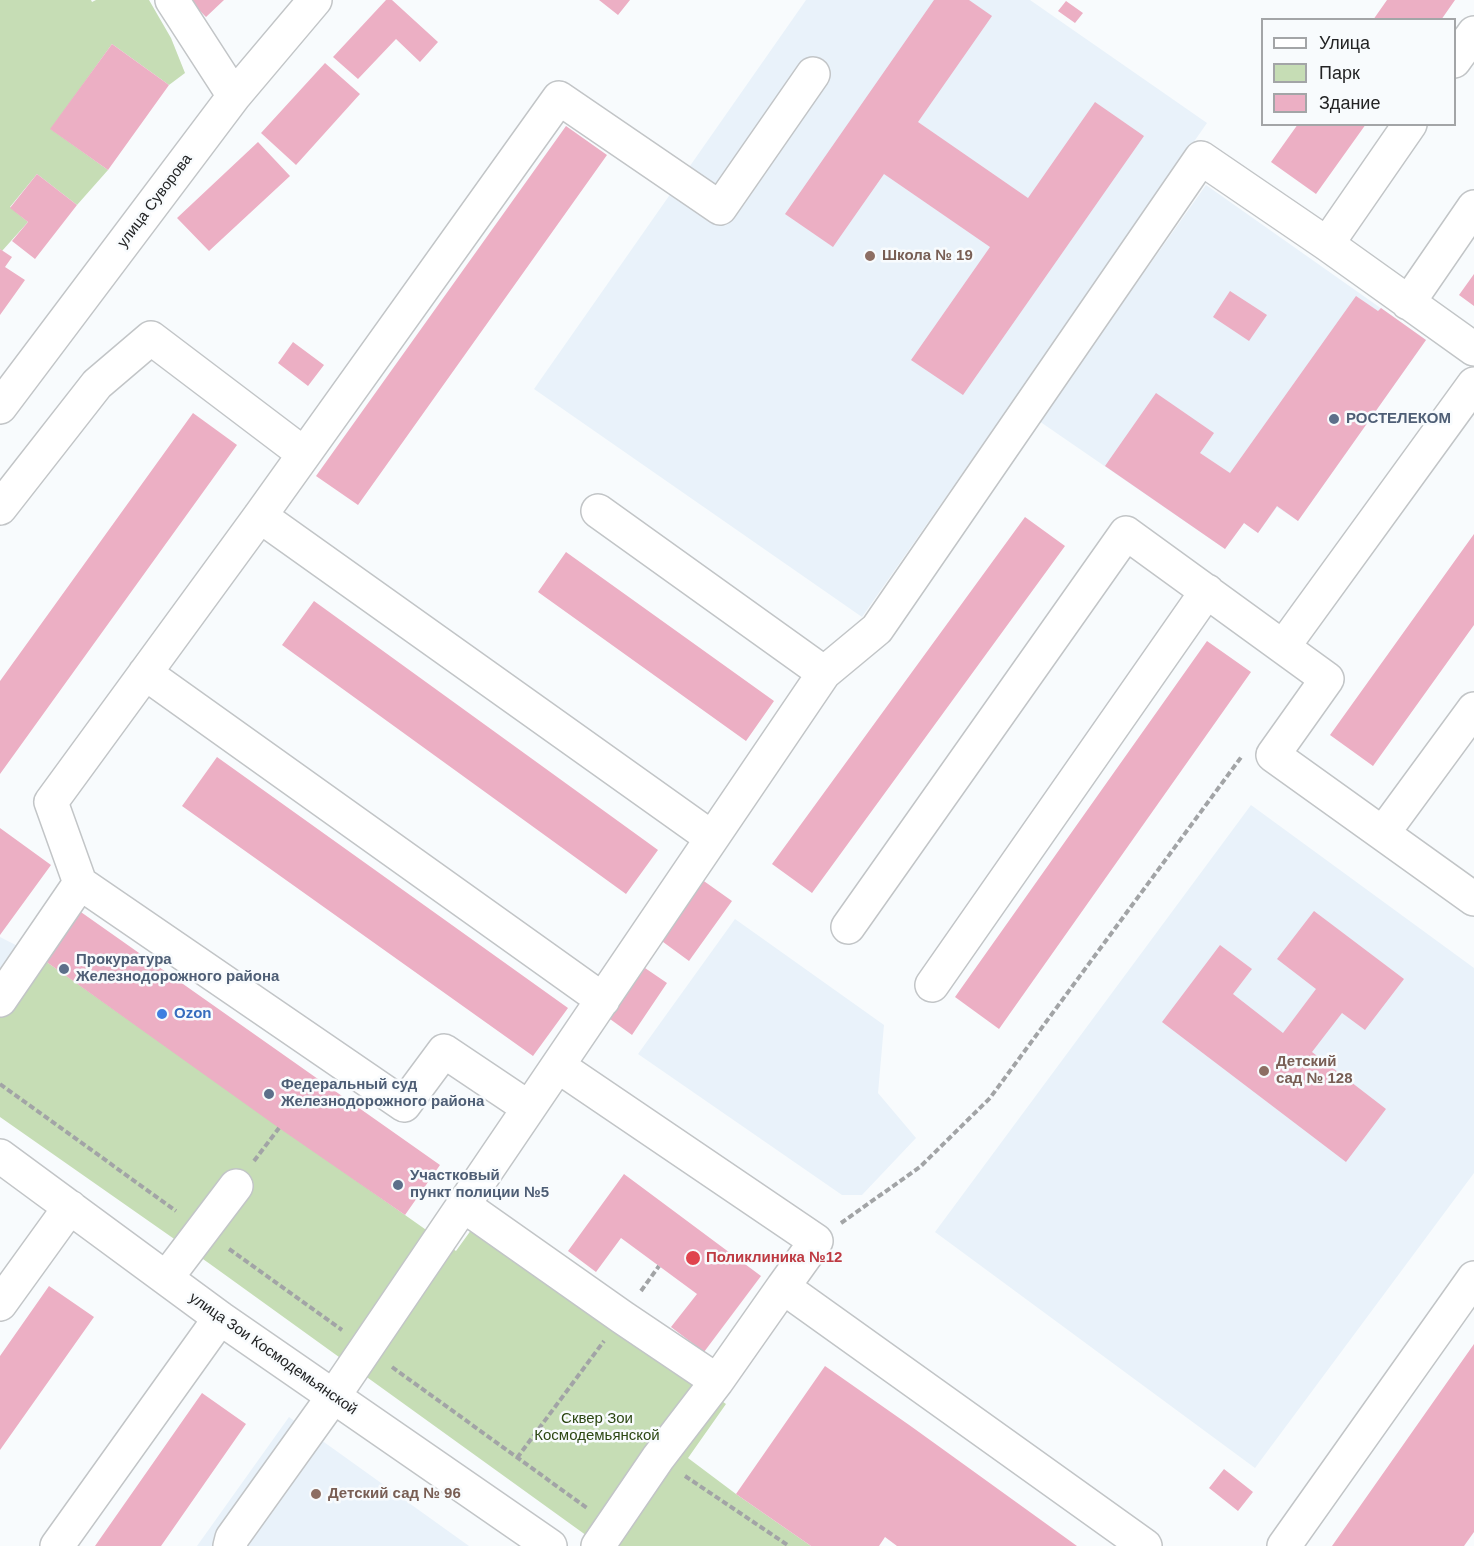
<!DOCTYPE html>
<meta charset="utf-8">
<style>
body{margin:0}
#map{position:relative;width:1474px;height:1546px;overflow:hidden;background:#f8fbfd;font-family:Helvetica,sans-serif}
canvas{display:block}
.legend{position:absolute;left:1261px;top:18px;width:195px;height:108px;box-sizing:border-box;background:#f8fbfd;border:2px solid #a3a5a7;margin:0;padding:8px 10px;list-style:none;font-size:18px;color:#232425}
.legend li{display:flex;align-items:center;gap:12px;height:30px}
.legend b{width:30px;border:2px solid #a3a5a7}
</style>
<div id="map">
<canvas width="1474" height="1546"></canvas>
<ul class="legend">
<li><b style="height:8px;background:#fff"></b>Улица</li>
<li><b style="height:16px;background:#c6ddb5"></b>Парк</li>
<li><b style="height:16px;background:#ecafc4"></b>Здание</li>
</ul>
</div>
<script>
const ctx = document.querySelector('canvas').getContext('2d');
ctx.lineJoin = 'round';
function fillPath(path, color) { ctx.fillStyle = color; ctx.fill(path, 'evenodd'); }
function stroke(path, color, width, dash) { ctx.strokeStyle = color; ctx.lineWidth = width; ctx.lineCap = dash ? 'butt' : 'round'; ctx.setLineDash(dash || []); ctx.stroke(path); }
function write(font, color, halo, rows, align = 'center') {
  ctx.font = font + ' Helvetica,sans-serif'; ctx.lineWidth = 5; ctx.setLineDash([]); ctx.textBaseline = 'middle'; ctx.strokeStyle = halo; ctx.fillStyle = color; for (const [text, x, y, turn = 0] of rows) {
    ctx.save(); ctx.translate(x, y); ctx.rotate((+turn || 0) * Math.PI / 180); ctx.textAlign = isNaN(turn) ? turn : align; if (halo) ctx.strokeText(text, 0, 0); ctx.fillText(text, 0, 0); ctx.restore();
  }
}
const built = new Path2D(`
 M806,0H1030L1207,123L862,617L534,389Z
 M1206,185L1426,340L1298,521L1277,507L1258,533L1244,523L1225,549L1039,421Z
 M1251,805L1474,968V1173L1255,1468L935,1232Z
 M735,919L884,1025L878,1093L916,1138L862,1195H842L638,1054Z
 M0,937L41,958L0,1016Z
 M289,1417L469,1546H197Z`);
const green = new Path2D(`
 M0,0H91L92,2L96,0H149L171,38L185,73L169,85L112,44L51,129L108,170L77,205L37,174L10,207L28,222L2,251L0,249Z
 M41,958L456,1251L474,1226L726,1404L688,1458L736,1494L811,1546H601L210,1264L0,1117V1016Z`);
const building = new Path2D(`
 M189,0H224L206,17Z
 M386,0H392L438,42L420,62L396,39L358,79L333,57Z
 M599,0H630L618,15Z
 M934,0H969L992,16L918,122L1028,198L1095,102L1144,136L963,395L911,360L990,247L884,174L833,247L785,214Z
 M1387,0H1455L1441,20H1373Z
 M1066,1L1083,13L1075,23L1058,11Z
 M112,44L169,85L108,170L50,129Z
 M325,63L360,94L296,165L261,133Z
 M1298,124H1366L1316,194L1271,162Z
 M566,126L607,155L358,505L316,476Z
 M258,142L290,176L209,251L177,218Z
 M37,174L77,205L35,259L12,241L28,222L10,208Z
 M0,249L12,257L5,267L25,280L0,315Z
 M1474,274V306L1459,295Z
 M1230,291L1267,315L1249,341L1213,317Z
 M1356,296L1378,311L1381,308L1426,340L1298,521L1277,506L1258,533L1244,523L1225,549L1105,466L1156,393L1214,433L1200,453L1230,473Z
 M293,342L324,365L308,386L278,363Z
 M193,413L237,445L0,774V681Z
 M1025,517L1065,546L812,893L772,864Z
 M1474,534V625L1373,766L1330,735Z
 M566,552L774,701L746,741L538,592Z
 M314,601L658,850L626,894L282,645Z
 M1207,641L1251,672L999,1029L955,997Z
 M217,757L568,1008L533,1056L182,806Z
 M0,828L51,865L0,935Z
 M701,879L732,901L689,961L659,939Z
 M78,910L440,1165L405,1215L279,1128L41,958Z
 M1314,911L1404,979L1365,1030L1342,1013L1312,1052L1386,1109L1346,1162L1162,1022L1220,945L1252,969L1233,994L1283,1033L1316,989L1277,959Z
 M645,968L667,983L632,1035L610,1019Z
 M624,1174L761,1276L704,1352L671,1327L697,1294L621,1238L596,1272L568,1251Z
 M49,1286L94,1317L0,1450V1356Z
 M1474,1344V1532L1464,1546H1332Z
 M825,1366L912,1427L1077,1546H897L885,1537L879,1546H811L736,1494Z
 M202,1393L246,1424L161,1546H95Z
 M1224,1469L1253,1492L1238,1511L1209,1488Z`);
const path = new Path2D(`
 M0,1084L176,1211
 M254,1161L279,1128
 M841,1223L920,1167L990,1098L1242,756
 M229,1249L342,1330
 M641,1291L659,1266
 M392,1367L587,1508
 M517,1458L604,1341
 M685,1476L789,1546`);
const minor = new Path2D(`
 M172,0L234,96
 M1454,61L1474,33
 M1327,244L1410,124
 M1408,303L1474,207
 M0,407L234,96L315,0
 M0,508L97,384L151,338L304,454
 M598,511L824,673
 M260,516L712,838
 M1283,647L1474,384
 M145,673L603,1000
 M1383,833L1474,709
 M80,883L404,1105L444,1051L529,1108
 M848,927L1126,533L1327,679L1273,755L1474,899
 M932,985L1207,591
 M0,1000L80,883L51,802L260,516L559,98L720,208L813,74
 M558,1066L816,1241L783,1287
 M0,1156L220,1318L550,1546
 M463,1205L622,1317L717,1381
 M167,1277L236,1186
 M0,1304L70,1207
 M57,1546L220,1318
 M230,1546L232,1538L333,1397L824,673L877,629L1201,158L1327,244L1474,349
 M598,1546L658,1458L717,1381L783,1287L1145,1546
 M1284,1546L1474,1278`);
const markers = [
 [870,256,6,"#8d6e63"],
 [1334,419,6,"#5c6f8a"],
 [64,969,6,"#5c6f8a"],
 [162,1014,6,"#3f7fe0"],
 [1264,1071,6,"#8d6e63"],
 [269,1094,6,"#5c6f8a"],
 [398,1185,6,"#5c6f8a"],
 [693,1258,8,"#e0444e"],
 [316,1494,6,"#8d6e63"]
];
const streetNames = [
 ["улица Суворова",155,201,-53],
 ["улица Зои Космодемьянской",273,1354,35]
];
const educationNames = [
 ["Школа № 19",882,256],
 ["Детский",1276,1062],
 ["сад № 128",1276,1079],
 ["Детский сад № 96",328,1494]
];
const serviceNames = [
 ["РОСТЕЛЕКОМ",1346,419],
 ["Прокуратура",76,960],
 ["Железнодорожного района",76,977],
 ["Федеральный суд",281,1085],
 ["Железнодорожного района",281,1102],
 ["Участковый",410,1176],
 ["пункт полиции №5",410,1193]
];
const shopNames = [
 ["Ozon",174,1014]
];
const healthNames = [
 ["Поликлиника №12",706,1258]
];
const parkNames = [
 ["Сквер Зои",597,1419],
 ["Космодемьянской",597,1436]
];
fillPath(built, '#e9f2fa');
fillPath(green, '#c6ddb5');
fillPath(building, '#ecafc4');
stroke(minor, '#c2c5c7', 36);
stroke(path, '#a2a4a6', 4, [6, 3]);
stroke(minor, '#fff', 33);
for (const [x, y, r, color] of markers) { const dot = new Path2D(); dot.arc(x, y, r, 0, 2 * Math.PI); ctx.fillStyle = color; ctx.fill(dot); stroke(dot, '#f8fbfd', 2); }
write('15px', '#232425', '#f8fbfd', streetNames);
write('bold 15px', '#785e54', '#f8fbfd', educationNames, 'left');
write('bold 15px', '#4e5e75', '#f8fbfd', serviceNames, 'left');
write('bold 15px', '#366cbe', '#f8fbfd', shopNames, 'left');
write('bold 15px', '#be3a42', '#f8fbfd', healthNames, 'left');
write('15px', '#2b4611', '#f8fbfd', parkNames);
</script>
